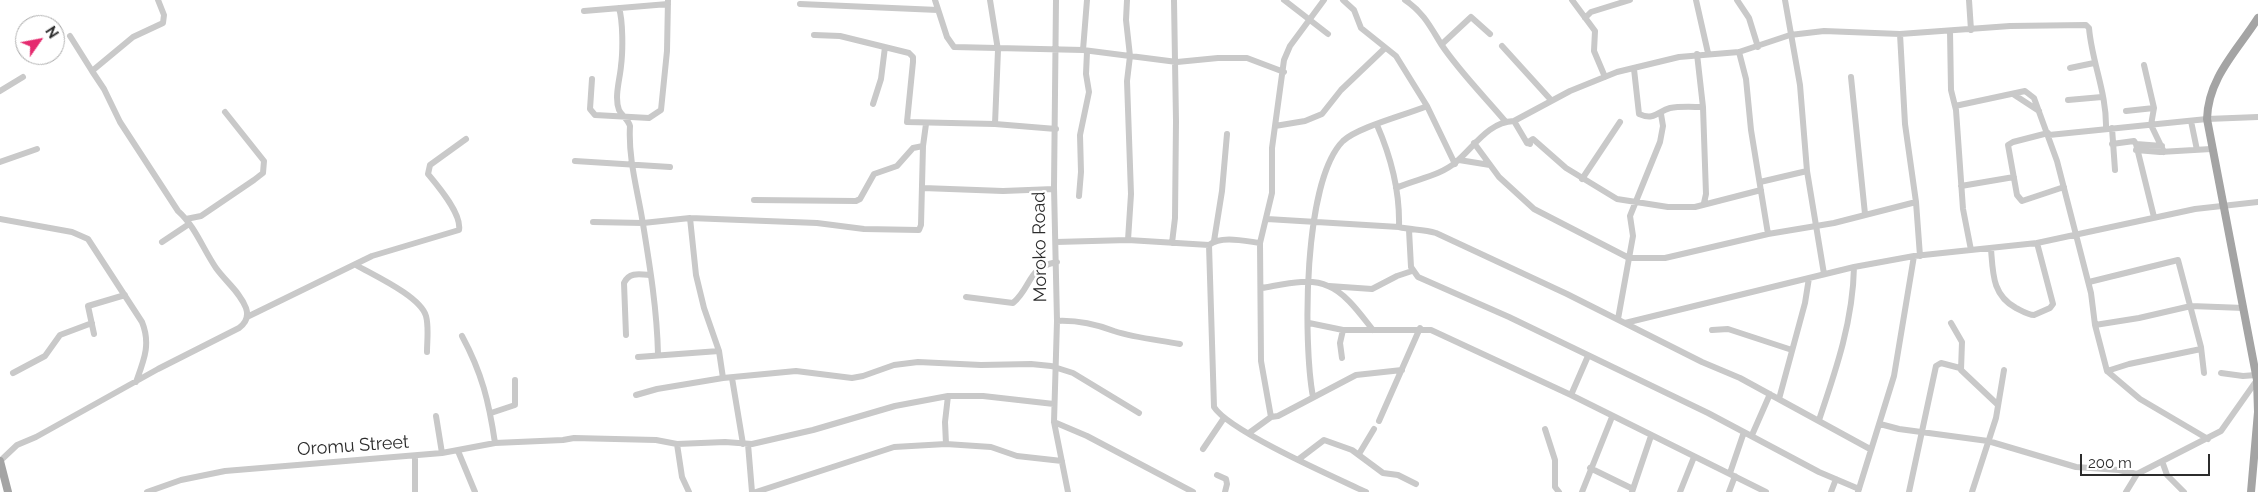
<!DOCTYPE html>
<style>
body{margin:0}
#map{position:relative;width:2258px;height:492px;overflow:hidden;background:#fff;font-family:Raleway,sans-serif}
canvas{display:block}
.north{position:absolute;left:15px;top:15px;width:50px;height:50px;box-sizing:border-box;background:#fff;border:1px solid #ababab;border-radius:50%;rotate:57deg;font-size:14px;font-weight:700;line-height:20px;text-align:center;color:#2c2c2c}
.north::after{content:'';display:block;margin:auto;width:18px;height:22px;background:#e52b6f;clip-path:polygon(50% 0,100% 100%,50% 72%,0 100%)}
.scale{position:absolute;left:2080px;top:454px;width:130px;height:22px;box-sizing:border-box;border:2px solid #2c2c2c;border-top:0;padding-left:6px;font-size:15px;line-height:18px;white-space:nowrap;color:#2c2c2c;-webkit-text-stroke:4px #fff;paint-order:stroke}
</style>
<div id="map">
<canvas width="2258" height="492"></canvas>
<div class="north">N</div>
<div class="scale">200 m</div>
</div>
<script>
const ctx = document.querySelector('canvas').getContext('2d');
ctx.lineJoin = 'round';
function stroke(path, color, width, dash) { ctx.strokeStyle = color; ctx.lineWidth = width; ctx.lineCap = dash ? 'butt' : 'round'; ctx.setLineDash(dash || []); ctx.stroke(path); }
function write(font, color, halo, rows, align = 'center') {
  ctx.font = font + ' Raleway,sans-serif'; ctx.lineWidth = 5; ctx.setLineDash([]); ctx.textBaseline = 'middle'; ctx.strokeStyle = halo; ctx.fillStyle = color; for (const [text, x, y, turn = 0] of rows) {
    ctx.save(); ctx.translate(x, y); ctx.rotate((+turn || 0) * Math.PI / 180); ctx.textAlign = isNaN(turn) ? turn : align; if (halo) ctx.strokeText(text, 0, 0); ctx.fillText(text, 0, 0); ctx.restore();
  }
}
const minor = new Path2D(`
 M935,0L947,37L954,47L1083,50L1177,62L1218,58H1247L1284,72
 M990,0L998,50L995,124
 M1056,0L1054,187L1057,321L1054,422L1068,492
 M1127,0L1126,20L1130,56L1127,81L1131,194L1128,240
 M1284,0L1328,34
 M1343,0L1354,10L1361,28L1396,56L1427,106L1455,164
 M1405,0C1423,12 1430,26 1441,44C1459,71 1484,96 1505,121
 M1572,0L1595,31L1594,51L1605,77
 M1696,0L1708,53
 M1737,0L1749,18L1758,47
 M1785,0L1800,85L1807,171L1824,274
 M1969,0L1971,30
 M800,4L938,10
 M619,8C623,21 623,51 621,66C620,79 614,97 619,110C622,116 628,119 630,126C628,159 638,192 643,224C650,267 657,310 658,354
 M584,11L668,4
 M1585,18L1591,12L1630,0
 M1950,31L1951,90L1956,110L1963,209L1971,250
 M1900,34L1905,124L1916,202L1920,256
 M814,35L840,36L909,53L913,57V62L907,122L995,124L1056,129
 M70,36L92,71
 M1442,44L1471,17L1490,34
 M1502,46L1551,100
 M1083,50L1087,0
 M1739,52L1746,79L1751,130L1768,234
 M1697,54L1703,107L1706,194L1704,203
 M2144,65L2154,108L2151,125L2164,152
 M2070,68L2094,63
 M1634,69L1639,114C1655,121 1658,111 1670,108C1680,106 1693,107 1703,107
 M1851,77L1865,214
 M592,79L590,109L595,115L649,118L661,110L667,51L668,0
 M0,91L23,77
 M2013,94L2039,111
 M2068,100L2102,97
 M873,104L881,79L885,47
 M1955,106L2025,91L2034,98L2057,161L2091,293L2095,325L2107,371L2140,399L2208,439
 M2126,111L2154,108
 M1514,121L1527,143L1530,144
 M2191,121L2197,150
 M1377,125C1391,157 1400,191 1399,227
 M1275,126L1305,121L1322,114L1341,90L1384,49
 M2112,128L2115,170
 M2048,133L2013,142L2008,145L2017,195L2022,201L2064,187
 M2049,135L2207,119L2258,117
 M1474,143L1499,177L1534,209L1629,258H1665L1768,234L1834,223L1916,202
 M1527,143L1533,139L1566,168L1617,199L1668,207H1695L1761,190
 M2112,144L2134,141L2136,144L2162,146
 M2136,144L2154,217
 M2136,150L2160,152L2211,149
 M1459,160L1490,165
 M575,161L670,167
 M0,162L37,149
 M1582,179L1620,122
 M1760,182L1807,171
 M1961,186L2014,177
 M923,188L1003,191L1054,189
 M1396,188C1416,179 1440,176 1456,162C1474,147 1488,122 1514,121L1570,91L1617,72L1679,57L1739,52L1790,35L1824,31L1900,34L2010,26L2086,25L2089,28C2092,63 2107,93 2106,129
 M1079,196L1081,172L1080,135L1089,92L1086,74L1087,52
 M754,200L856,201L860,199L874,174L897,166L913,148L923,146
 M690,218L696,275L704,308L719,351L723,378
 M0,219L72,232L88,239L142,322C151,344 144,360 136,382
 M186,219L201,216L254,180L263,173L264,161L225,112
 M1267,219L1399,227C1411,230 1423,229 1436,233L1567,294L1702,362L1740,378L1870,449
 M593,222L643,223L690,218L817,223L864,229L919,230L921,225L923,146L926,124
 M1409,230L1411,267L1418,277L1509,317L1708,413L1819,472L1859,489
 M1214,241L1222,191L1227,134
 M162,242L189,224
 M1056,242L1128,240L1209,245C1221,235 1245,241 1260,243
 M1172,243L1175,218L1176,121L1174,0
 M1209,245L1214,407C1229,431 1336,478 1366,492
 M1991,249C1993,273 1992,295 2016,308C2022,311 2028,315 2034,315L2050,308L2053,304L2037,243
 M356,265C373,275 420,296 426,316C429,327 427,341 427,352
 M2089,282L2178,260L2201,347L2204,373
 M1329,286L1372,289L1397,276L1412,271
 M1262,288C1281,285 1309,277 1328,286C1346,293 1361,315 1373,330
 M966,297L1013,303C1032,287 1027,267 1057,262
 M247,317L372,256L459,230C462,214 438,186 428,174L430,165L466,139
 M1618,319L1633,236L1630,216L1660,142L1663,126L1661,114
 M1057,321C1078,320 1095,324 1114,331C1135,338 1159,340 1180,344
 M1309,323L1343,330H1431L1571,395L1766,492
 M1625,323L1854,267L1914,256L2037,243L2195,209L2258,202
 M1951,323L1962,342L1961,370L1997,404
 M2095,325L2139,318L2191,306L2244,308
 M1712,330L1728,329L1792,350
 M94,334L88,306L125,295
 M626,335L624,283C629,272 639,274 650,275
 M462,336C482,373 489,402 495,443
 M638,357L719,351
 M1342,358L1340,343L1343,330
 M2107,371L2129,364L2201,349
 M13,373L45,356L60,335L92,323
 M2221,373L2243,376L2256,375
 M732,378L743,444
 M636,395L657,389L723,378L796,371L852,378L863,376L894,365L918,362L981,365L1031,364L1051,366L1073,373L1139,413
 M1571,395L1588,356
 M1313,397C1303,343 1303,181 1343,141C1358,127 1406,115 1427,106
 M1779,399L1805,303L1809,278
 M491,413L515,405V380
 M436,416L442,453
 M1271,417L1261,361L1260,243L1272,193V148L1284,60L1290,46L1324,0
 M1819,420C1836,370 1853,321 1854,267
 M1379,421L1420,328
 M1054,422L1087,436L1193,492
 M1880,424L1899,429L1988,441L2076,467L2119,470L2137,474
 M1545,429L1555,460V487L1559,492
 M1249,433L1271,417L1278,416L1356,375L1402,370
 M1752,435L1770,394
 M677,444L682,477L689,492
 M748,444L752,492
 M946,444L945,422L948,396
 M1203,449L1224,418
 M458,451L475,492
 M1359,454L1374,429
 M1299,459L1324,440L1352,450L1383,473L1398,475L1416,484
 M0,461L17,445L36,437L158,369L239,328C246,323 249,317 246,308C240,292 226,282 216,268C203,249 195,226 178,211L120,122L104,89L92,71L133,37L163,23L164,15L158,0
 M2162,461L2167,475L2184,492
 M1590,468L1633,489
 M1730,473L1744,432
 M1217,475L1226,479L1227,484L1225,492
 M147,492L181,480L225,471L442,453L495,443L563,440L574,438L656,440L677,444L725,442L752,444L813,430L895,406L948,396H983L1054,404
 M415,492V456
 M756,492L894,447L946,444L991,447L1017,456L1062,461
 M1582,492L1612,417
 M1632,492L1651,436
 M1680,492L1694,457
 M1729,492L1735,476
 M1831,492L1836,479
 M1858,492L1894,376L1914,256
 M1909,492L1936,366L1941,363L1960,368
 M1972,492L1996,418L2004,370
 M2126,492L2137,474L2221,431L2257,380`);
const major = new Path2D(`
 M0,461L8,492
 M2251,492L2258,412L2257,380L2207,119C2208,78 2237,51 2258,18`);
const streetNames = [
 ["Moroko Road",1040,247,-91],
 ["Oromu Street",353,446,-4]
];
stroke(minor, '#c9c9c9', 6);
stroke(major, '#a4a4a4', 8);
write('18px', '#2c2c2c', '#fff', streetNames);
</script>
